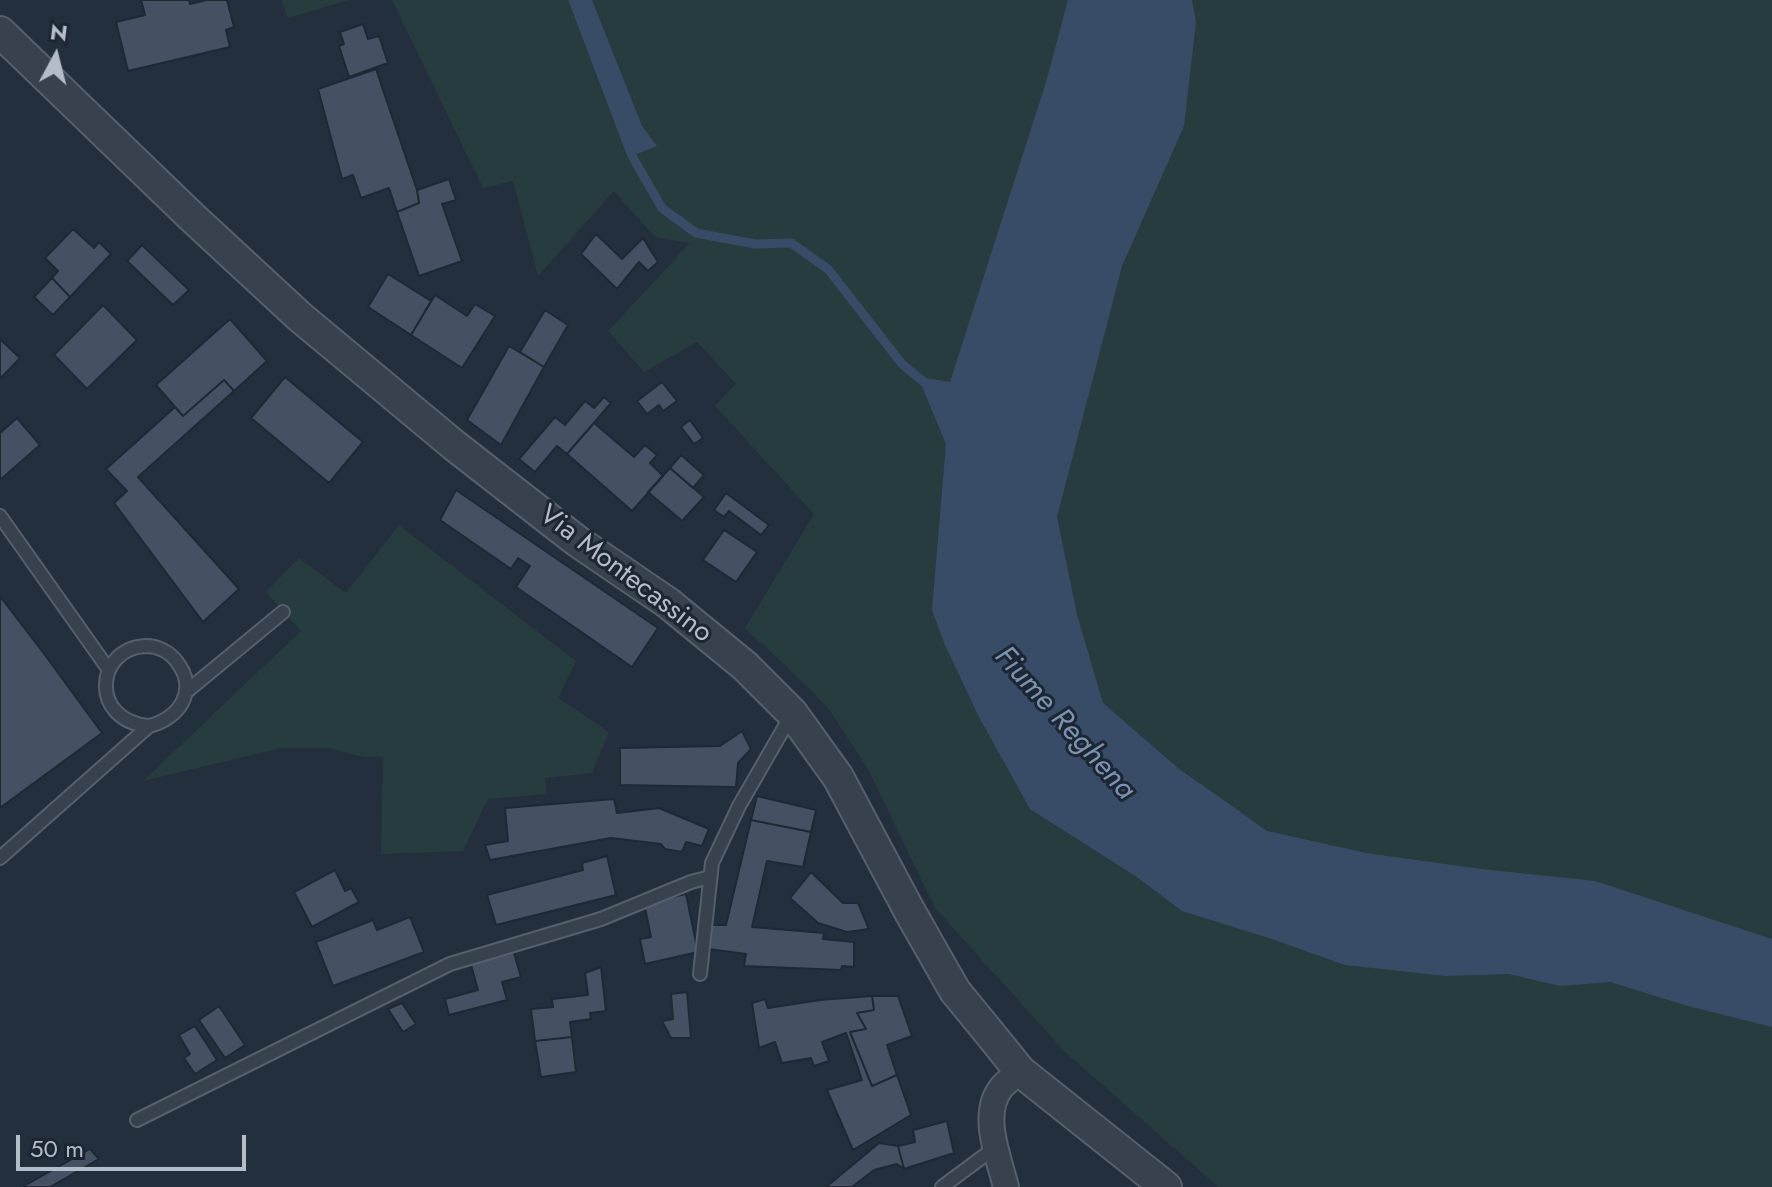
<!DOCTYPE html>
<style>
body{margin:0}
#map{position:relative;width:1772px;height:1187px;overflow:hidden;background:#242f3e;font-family:Jost,sans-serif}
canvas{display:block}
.north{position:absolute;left:16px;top:16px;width:80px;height:80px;-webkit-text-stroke:6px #1d2633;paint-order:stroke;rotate:7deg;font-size:22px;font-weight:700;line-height:32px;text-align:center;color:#b4bcc9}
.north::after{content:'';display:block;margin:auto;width:28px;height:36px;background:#b4bcc9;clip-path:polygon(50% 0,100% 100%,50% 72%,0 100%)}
.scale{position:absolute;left:16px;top:1135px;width:230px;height:36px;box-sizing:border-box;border:4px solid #b4bcc9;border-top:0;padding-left:10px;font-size:24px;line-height:28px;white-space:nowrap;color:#b4bcc9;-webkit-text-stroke:6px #1d2633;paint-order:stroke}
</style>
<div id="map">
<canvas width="1772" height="1187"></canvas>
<div class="north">N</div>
<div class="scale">50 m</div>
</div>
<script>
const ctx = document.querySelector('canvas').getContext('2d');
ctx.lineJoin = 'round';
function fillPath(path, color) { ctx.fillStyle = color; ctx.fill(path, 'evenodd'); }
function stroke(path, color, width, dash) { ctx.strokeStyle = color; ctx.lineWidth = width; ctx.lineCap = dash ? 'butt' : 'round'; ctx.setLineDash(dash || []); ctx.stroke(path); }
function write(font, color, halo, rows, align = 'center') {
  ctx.font = font + ' Jost,sans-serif'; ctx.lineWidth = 6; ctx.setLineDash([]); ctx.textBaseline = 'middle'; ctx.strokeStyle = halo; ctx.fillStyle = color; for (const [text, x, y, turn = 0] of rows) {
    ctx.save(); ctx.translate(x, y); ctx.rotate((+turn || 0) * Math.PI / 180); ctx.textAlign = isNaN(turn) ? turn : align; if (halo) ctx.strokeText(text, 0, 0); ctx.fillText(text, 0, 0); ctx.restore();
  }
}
const green = new Path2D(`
 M281,0H349L288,18Z
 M392,0H1772V1187H1218L1215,1184L1064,1051L935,908L868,769L830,711L809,688L745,628L814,514L715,406L736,384L697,342L644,372L608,331L690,243L655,237L614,191L538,276L513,181L483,188Z
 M399,525L576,661L558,698L609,732L592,773L545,778L546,794L488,799L463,851L381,854L383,757H364L328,748H281L143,781L301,631L266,592L299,558L346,593Z`);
const water = new Path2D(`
 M573,0H592L642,126L657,146L632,156Z
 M1068,0H1192L1196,22L1184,126L1122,266L1057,517L1077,615L1103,703L1178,768L1267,831L1366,853L1481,869L1595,881L1772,939V1027L1688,1006L1610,982L1560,986L1509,974L1445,976L1345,965L1269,938L1182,911L1137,877L1030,809L978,715L945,645L932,610L946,444L918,377L950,382L1046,82Z`);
const stream = new Path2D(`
 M573,0L632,156L662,208L696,233L755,244L791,243L828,269L902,364L925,383`);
const building = new Path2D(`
 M141,0H189L190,4L207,0H227L234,27L226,30L230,47L128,71L116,22L145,15Z
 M363,24L368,39L379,36L388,63L349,77L339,46L344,44L340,32Z
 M376,69L417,190L419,203L397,212L389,188L361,198L353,175L342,179L318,89Z
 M449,179L456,200L442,204L462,261L419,276L397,212L419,203L417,190Z
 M73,229L94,248L99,242L111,254L70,297L52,278L58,271L45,258Z
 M596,234L622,259L643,238L658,262L648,271L639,262L617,289L581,254Z
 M142,245L189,290L173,305L127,261Z
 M388,274L431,301L411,335L368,307Z
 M52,278L70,297L53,315L34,297Z
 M435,295L467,316L475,304L495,316L462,368L411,335Z
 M103,305L137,340L87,389L54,355Z
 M545,310L568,325L544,367L520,352Z
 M230,319L267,361L234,391L224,380L183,416L156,385Z
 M0,339L20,358L0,379Z
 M509,346L544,367L501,445L467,420Z
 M285,377L363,442L329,483L251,418Z
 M224,380L234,391L138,477L239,589L203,622L114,503L127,491L106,469L175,407L183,416Z
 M662,382L677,401L663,411L659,405L647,414L637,401Z
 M604,397L611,403L567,454L557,446L535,472L519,459L555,417L565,425L585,401L594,408Z
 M17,418L40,445L0,480V433Z
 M690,420L703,438L694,444L681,427Z
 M594,423L634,457L645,445L657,455L650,463L663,476L632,511L567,454Z
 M681,455L704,475L693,488L670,468Z
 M670,468L704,497L682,521L648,492Z
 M456,490L658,628L632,667L516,587L530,566L518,558L511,569L440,520Z
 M726,493L769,525L761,535L729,511L724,517L714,510Z
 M724,530L757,552L736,582L703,560Z
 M0,596L45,655L102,733L0,808Z
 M742,731L751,749L738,763L736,787L620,785V748L720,746Z
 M757,796L816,810L811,832L751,820Z
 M614,799L617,813L659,808L709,829L702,846L686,842L682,852L665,849L661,844L611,838L490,860L485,845L508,841L505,808Z
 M751,820L811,832L803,867L767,861L752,927L824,933L823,939L854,942V967L842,966L841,970L744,966L746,954L708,949L711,925H726Z
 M607,856L616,895L496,925L487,895L583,870L582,863Z
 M335,870L345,891L351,888L359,902L312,927L294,892Z
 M811,872L843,903H858L869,929L847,932L818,923L790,898Z
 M686,894L698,952L645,964L640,939L651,937L644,903Z
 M410,917L424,952L333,986L316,942L373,920L377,930Z
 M513,950L521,977L502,982L507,1000L449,1015L445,999L478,990L470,961Z
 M601,967L606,1011L590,1013L591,1019L570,1022L572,1037L535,1041L531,1009L553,1007L552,999L588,995L585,973Z
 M687,992L691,1038H671L662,1021L673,1019L671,994Z
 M872,996H898L912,1036L887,1045L897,1075L872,1086L850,1032L866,1029L857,1013L874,1010Z
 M872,996L874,1010L857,1013L866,1029L850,1032L872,1086L897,1075L911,1115L853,1150L827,1090L862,1080L846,1033L822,1042L829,1061L814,1066L811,1058L782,1063L775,1042L759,1048L752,1003L765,999L768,1008L820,1000Z
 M402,1003L416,1024L403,1032L388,1009Z
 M219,1006L245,1045L225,1058L199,1020Z
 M195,1026L217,1060L195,1074L184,1058L190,1054L179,1035Z
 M572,1037L576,1072L541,1077L535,1041Z
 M947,1121L954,1153L904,1169L898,1146L915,1142L913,1130Z
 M879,1143L898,1146L904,1169L897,1164L874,1170L852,1187H826Z
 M90,1149L99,1159L50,1187H25L24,1186Z`);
const service = new Path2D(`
 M0,516L109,670
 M186,692L283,612
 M0,858L149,726C179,719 199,690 177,662C170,652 158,646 146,646C95,648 89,721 149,726
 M700,974L712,863L739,806L792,714
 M137,1120L450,964L601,919L691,882L710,877
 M942,1187L996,1147`);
const minor = new Path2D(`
 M1006,1187C999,1158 980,1115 1001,1088C1006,1082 1014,1076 1020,1071`);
const tertiary = new Path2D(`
 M0,32L193,218L300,317L455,446L577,541L668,603L745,666L792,713L838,777L910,912L955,991L991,1035L1020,1071L1166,1187`);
const streetNames = [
 ["Via Montecassino",625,575,37]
];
const waterNames = [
 ["Fiume Reghena",1064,724,48]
];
fillPath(green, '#263c3f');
fillPath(water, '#394c67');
stroke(stream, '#394c67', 9);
fillPath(building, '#455162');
stroke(building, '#1f2835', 2);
stroke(service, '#565f6c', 16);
stroke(minor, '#565f6c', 28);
stroke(tertiary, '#565f6c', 34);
stroke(service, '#38414e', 12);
stroke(minor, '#38414e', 24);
stroke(tertiary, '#38414e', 30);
write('28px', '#b4bcc9', '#1d2633', streetNames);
write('italic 30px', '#7c92b1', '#1d2633', waterNames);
</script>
